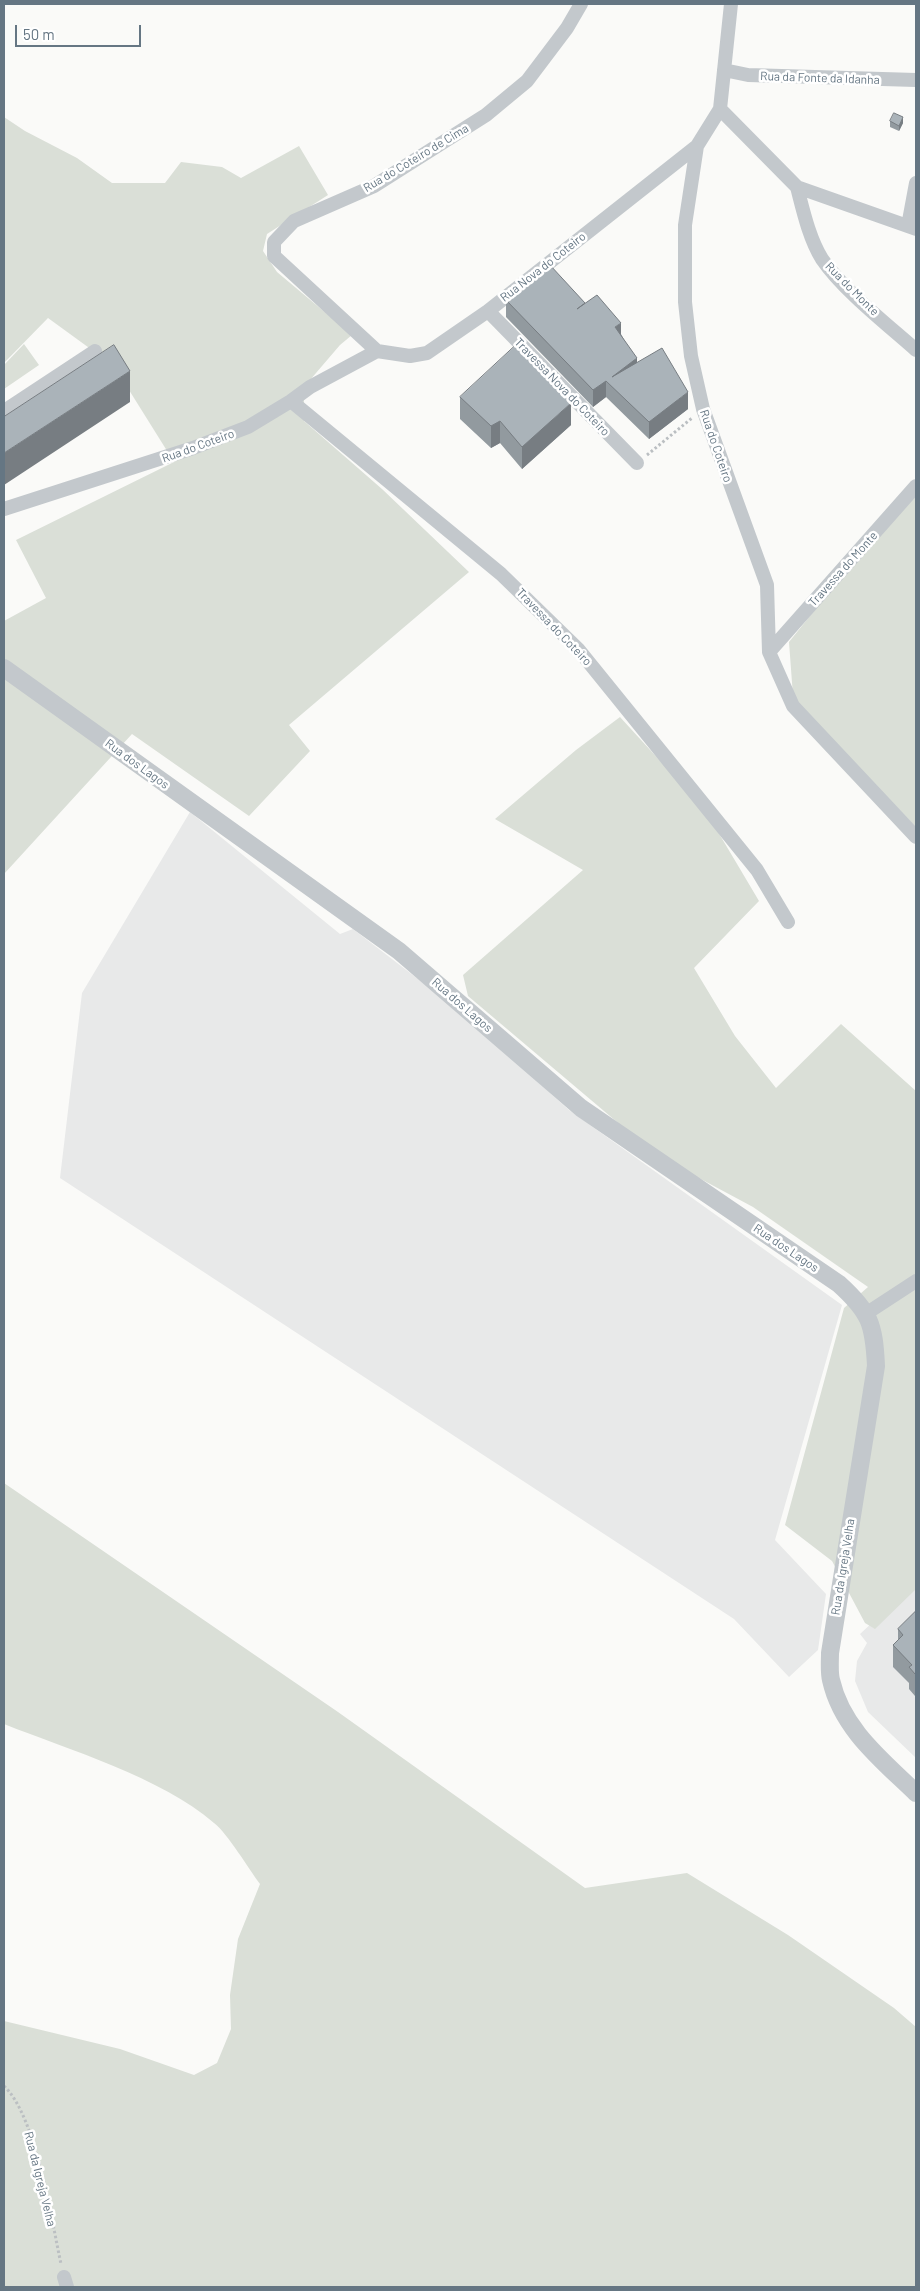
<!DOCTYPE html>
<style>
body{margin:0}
#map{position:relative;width:920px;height:2291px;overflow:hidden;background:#fafaf8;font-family:Barlow,sans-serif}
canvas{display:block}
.frame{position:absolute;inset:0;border:5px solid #657683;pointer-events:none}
.scale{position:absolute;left:15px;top:25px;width:126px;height:22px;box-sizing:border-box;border:2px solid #657683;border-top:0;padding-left:6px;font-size:15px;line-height:18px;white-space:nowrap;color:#657683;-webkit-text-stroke:4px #fff;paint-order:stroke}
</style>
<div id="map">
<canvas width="920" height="2291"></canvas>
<div class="frame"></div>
<div class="scale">50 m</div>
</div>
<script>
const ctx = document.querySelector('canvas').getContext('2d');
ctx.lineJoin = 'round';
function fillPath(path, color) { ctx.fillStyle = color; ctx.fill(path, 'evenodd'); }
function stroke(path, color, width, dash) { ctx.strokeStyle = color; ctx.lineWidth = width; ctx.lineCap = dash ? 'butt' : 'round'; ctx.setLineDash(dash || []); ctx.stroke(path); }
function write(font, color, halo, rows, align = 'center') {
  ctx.font = font + ' Barlow,sans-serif'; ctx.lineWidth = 5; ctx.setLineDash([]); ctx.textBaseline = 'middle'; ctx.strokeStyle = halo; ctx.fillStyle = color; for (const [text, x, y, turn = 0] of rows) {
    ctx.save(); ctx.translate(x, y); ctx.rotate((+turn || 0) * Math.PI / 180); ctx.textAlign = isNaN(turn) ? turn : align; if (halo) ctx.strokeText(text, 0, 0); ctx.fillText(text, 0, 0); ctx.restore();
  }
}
const built = new Path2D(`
 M190,812L340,934L353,929L453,1006L569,1110L842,1305L775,1540L826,1594L818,1650L789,1677L734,1619L60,1178L82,993Z
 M916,1582V1758L868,1712L855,1681L857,1661L867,1643L860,1634Z`);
const green = new Path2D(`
 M4,117L25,131L77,158L112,183H165L181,162L222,167L241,178L299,146L328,195L267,234L263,251L277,272L352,335L340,345L304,387V421L382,489L469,572L289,725L310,751L249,816L132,734L4,874V621L46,598L16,540L174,462L114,366L48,318L4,363Z
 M24,344L39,365L4,389V365Z
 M916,484V827L813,720L793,696L789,642Z
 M620,717L705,810L759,901L694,968L735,1036L776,1088L841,1024L916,1091V1589L875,1629L865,1623L832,1561L785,1525L844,1308L868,1287L753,1207L656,1155L468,996L463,975L583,870L495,819L576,750Z
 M4,1483L338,1712L585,1888L687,1873L788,1935L894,2008L916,2027V2287H4V2021L120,2049L194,2075L217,2063L231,2029L230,1995L238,1939L260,1884C248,1868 228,1834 214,1823C161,1777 69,1750 4,1724Z`);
const path = new Path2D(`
 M647,455L692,418
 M4,2086C36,2116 51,2218 61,2264`);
const minor = new Path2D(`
 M731,4L720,109L697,146L685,225V302L691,356L703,409L767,585L769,652L793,706L916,837
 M724,70L748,75L916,80
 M720,109L797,187L916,229
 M797,187C803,210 809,238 822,259C843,290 888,325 916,350
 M908,226L916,183
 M488,311L637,463
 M377,351L274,256V242L294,221L374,186L486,115L527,81L567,28L581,4
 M377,351L410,356L427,353L488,311L697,146
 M291,401L501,574L578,649L757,870L788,922
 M4,411L95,351
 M4,509L193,448L248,427L291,401L310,387L377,351
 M769,652L916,486
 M867,1313L916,1281
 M64,2277L67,2287`);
const tertiary = new Path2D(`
 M4,668L399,951L581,1108L839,1284C870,1312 874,1324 876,1366L830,1653C830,1662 829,1672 831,1680C842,1729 882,1760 916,1793`);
const wall = new Path2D(`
 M890,121L903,123L899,131L890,127Z
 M506,300L585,304L621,334L637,363L688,409L649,439L606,397L593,407L506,317Z
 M460,397L571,425L522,469L500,443L491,448L460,419Z
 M916,1611L915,1696L909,1689V1683L893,1667V1645L898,1641V1629Z`);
const shadedWall = new Path2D(`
 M903,117V123L899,131V126Z
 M621,323V340L615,327Z
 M637,358V375L612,377Z
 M130,371V402L4,485V453Z
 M606,381V397L593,407V390Z
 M688,392V409L649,439V422Z
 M571,403V425L522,469V447Z
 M500,421V443L491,448V426Z
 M916,1673V1695L915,1696V1674Z`);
const building = new Path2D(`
 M894,113L903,117L899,126L890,121Z
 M550,265L585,303L577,309L597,295L621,323L615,327L637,358L612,377L662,348L688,392L649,422L606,381L593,390L506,300Z
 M114,345L130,371L4,453V417Z
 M515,346L571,403L522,447L500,421L491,426L460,397Z
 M916,1611V1673L915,1674L909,1667L912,1665L893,1645L903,1635L898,1629Z`);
const streetNames = [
 ["Rua da Fonte da Idanha",820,78,2],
 ["Rua do Coteiro de Cima",416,158,-31],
 ["Rua Nova do Coteiro",543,267,-38],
 ["Rua do Monte",852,289,45],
 ["Travessa Nova do Coteiro",562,387,46],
 ["Rua do Coteiro",198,446,-20],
 ["Rua do Coteiro",716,446,71],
 ["Travessa do Monte",843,569,-48],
 ["Travessa do Coteiro",554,627,46],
 ["Rua dos Lagos",137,764,36],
 ["Rua dos Lagos",462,1005,41],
 ["Rua dos Lagos",786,1248,34],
 ["Rua da Igreja Velha",843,1567,-81],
 ["Rua da Igreja Velha",40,2179,76]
];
fillPath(built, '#e8e9e9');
fillPath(green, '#dadfd7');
stroke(path, '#bbbfc2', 3, [2.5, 2.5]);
stroke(minor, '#c3c8cc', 14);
stroke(tertiary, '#c3c8cc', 18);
fillPath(wall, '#929a9f');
fillPath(shadedWall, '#777d82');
fillPath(building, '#aab3b9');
stroke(building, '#777d82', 1);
write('12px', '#657683', '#fff', streetNames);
</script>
